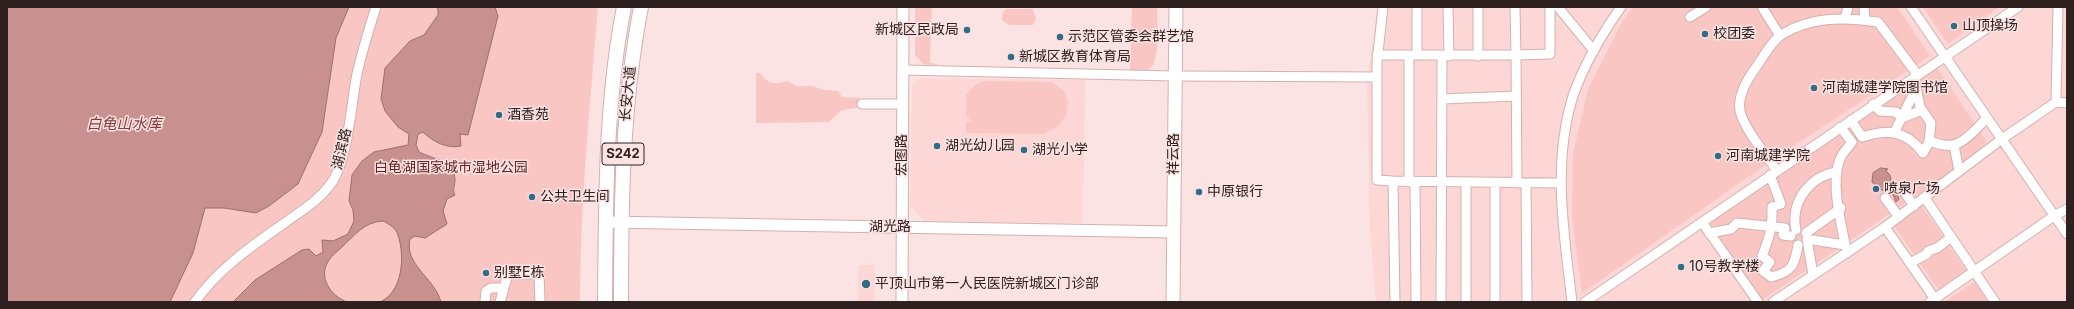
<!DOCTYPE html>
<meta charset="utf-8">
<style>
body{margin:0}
#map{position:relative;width:2074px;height:309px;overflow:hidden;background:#fae3e2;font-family:Inter,sans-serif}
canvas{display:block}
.frame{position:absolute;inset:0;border:8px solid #2e2120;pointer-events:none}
</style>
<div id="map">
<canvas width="2074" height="309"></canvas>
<div class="frame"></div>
</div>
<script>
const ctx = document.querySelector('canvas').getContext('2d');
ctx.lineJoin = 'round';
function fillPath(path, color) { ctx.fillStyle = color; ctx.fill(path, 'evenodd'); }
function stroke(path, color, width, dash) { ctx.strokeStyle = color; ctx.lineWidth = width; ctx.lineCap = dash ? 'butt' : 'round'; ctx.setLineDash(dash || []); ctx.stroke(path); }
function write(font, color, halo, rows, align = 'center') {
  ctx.font = font + ' Inter,"Noto Sans SC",sans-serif'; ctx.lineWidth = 3; ctx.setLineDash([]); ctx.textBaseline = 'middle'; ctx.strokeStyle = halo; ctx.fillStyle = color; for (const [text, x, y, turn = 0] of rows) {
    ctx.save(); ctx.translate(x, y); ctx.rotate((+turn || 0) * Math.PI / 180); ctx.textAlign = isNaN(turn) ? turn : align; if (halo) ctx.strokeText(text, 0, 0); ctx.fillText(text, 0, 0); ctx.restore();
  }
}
const built = new Path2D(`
 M1378,7H2067V302H1376L1370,231L1367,81Z
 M920,78L1085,80L1083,223L924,221L910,206L912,86Z
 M858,265H875L874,302H858Z`);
const green = new Path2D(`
 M349,7H598C590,105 580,203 580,302H170L193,253L204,208H224L256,213L269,206L298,184L322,132L336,38Z
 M915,7H932L931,23H915Z
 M1132,7H1157C1157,20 1161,63 1149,69C1144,72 1136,71 1130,71L1131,39H1134V35L1131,34Z
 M1633,7H1897L1930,56L1771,161L1582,293L1572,217L1573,154L1588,89L1622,22Z
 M1923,7H1999L1948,44Z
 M1006,9H1033L1036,19L1033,25H1009L1002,20L1003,12Z
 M915,31L931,32L930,63L937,64V66L923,64L915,55Z
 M1936,66L1987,142L1959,167L1762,300L1708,220Z
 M756,73H760C769,85 773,84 788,81L797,86H813L824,90L838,91L842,97L860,98L861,107L842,110L829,122L756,123Z
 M983,81L1052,82L1064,91L1068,102L1066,115L1058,126L1044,134L966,133V122L971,121L966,115V95L975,85Z
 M1922,206L1968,273L1940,292L1894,226Z
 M1975,282L1988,302H1947L1946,301Z`);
const water = new Path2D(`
 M7,7H349L336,38L322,132L298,184L269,206L256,213L224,208H205L193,253L170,302H7Z
 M438,7H495L498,16L468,135L460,134L461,146C447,149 433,142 423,132L418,134L416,145L419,152C433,159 455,161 455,180C455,186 452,189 455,195L447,199L443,211L447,224L425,238L415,236L410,239C404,265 434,277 441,302H380C403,292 405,256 398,235C396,228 389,224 383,221C364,222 355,235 342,247C338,251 332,255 329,260C317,277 331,296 347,302H233L255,280L302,250L309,249L316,256L323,252L322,240L333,241L348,234L354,221L353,210L349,201L352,175L362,161L374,152L408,145L409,134L398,127L385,111L381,99L385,68L410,41L424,35L438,15Z
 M1881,168L1888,169L1886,171L1890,175L1891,180L1886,187C1894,188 1897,192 1899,199L1896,202L1893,194L1879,189L1872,182L1873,173Z`);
const minor = new Path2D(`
 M1383,7L1377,62V180L1393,181
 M1417,7V55
 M1448,7L1449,56
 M1478,7V56
 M1515,7L1516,55L1550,54V7
 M1558,7L1594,51
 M1762,7L1780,36
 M1864,7L1865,20
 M1911,7L2067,234
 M1690,17L1706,7
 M1845,18L1848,7
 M1377,55H1516L1517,183
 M1409,55V182
 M903,70L1175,76L1377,77
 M1442,99L1516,96
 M2056,102L2058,7
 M862,104H902
 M1873,104L1880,111L1896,112L1902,118L1922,110
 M1851,120L1862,137C1887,129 1906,130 1923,153L1929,142L1931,123L1920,107L1914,77
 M1840,127L1852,142C1849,147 1843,152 1841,157C1829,180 1842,228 1847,253
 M1894,133L1916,89
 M1929,140C1957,155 1969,136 1987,118
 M1954,145L1959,171
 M1777,171C1766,154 1744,129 1740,111C1737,95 1748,78 1757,66C1763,57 1772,41 1781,35C1811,16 1845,17 1878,22L1917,74
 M1770,175L1781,204L1772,207C1773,225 1769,239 1762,256L1770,262L1763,271L1771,277C1792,272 1795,265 1798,245
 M1415,183L1416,302
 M1495,183V302
 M1526,183L1527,302
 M1901,187L1914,206
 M1885,198L1899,217
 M1925,198L1995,302
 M1702,222L1758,302
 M1885,227L1937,302
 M1796,230C1790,202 1810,176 1837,172
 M1709,233L1731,229L1737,223L1785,228L1783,235L1791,236
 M1806,233L1841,208
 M1910,263L1927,254L1928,251L1937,248L1951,237
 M1813,275L1807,239L1845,245
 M195,302C218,269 253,245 286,222C301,211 318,201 330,185C348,162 351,104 357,74C362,51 369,29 376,7
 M485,302L486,291L491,288H502
 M500,302L508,274H539L540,302
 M1395,302L1393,181L1561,183
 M1441,302L1442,56
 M1466,302V183
 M1572,302C1564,234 1552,163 1573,96C1584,64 1602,34 1621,7
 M1585,302L2018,7
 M1773,302L1885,227L2002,139L2056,102L2067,103
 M1930,302L2054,216L2067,209`);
const tertiary = new Path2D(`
 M606,222L1174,232
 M902,302L903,7`);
const secondary = new Path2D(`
 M1173,302L1176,7`);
const primary = new Path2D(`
 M605,302C606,203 605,104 624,7
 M621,302C621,202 622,106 641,7`);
const markers = [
 [1954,26,4,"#346b86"],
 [967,30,4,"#346b86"],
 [1705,34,4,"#346b86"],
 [1060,37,4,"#346b86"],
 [1011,57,4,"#346b86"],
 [1814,88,4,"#346b86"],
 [499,115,4,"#346b86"],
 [937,146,4,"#346b86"],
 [1024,150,4,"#346b86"],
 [1718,156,4,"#346b86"],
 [1876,189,4,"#346b86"],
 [1199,192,4,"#346b86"],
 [532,197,4,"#346b86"],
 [1681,267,4,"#346b86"],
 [486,273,4,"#346b86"],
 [866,284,5,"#346b86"]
];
const shields = [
 [623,154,42]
];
const shieldNames = [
 ["S242",623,154]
];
const poiNames = [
 ["山顶操场",1962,26],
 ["新城区民政局",959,30,"right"],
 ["校团委",1713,34],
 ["示范区管委会群艺馆",1068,37],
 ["新城区教育体育局",1019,57],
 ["河南城建学院图书馆",1822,88],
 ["酒香苑",507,115],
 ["湖光幼儿园",945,146],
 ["湖光小学",1032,150],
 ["河南城建学院",1726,156],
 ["喷泉广场",1884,189],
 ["中原银行",1207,192],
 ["公共卫生间",540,197],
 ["10号教学楼",1689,267],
 ["别墅E栋",494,273],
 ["平顶山市第一人民医院新城区门诊部",875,284]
];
const streetNames = [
 ["长安大道",628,94,-84],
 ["湖滨路",342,149,-77],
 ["祥云路",1174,154,-90],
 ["宏图路",902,155,-90],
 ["湖光路",890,227]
];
const parkNames = [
 ["白龟湖国家城市湿地公园",451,168]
];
const waterNames = [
 ["白龟山水库",124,124]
];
fillPath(built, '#fcd7d5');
fillPath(green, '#f9c6c4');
fillPath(water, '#c8918f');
stroke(water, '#9a6f6e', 1);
stroke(minor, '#d4b0ae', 11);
stroke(tertiary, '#d4b0ae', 13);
stroke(secondary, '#d4b0ae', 15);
stroke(primary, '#d4b0ae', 16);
stroke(minor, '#fff', 9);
stroke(tertiary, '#fff', 11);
stroke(secondary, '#fff', 13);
stroke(primary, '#fff', 14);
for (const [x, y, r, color] of markers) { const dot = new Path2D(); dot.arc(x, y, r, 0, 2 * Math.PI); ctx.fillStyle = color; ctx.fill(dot); stroke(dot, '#fae3e2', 1.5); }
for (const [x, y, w] of shields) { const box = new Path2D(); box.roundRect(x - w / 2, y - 11, w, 22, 3); ctx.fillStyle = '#fae3e2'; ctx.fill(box); stroke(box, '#2e2120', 1); }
write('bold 13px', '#2e2120', null, shieldNames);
write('14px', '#2e2120', '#fae3e2', poiNames, 'left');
write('14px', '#2e2120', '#fae3e2', streetNames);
write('14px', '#652325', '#fae3e2', parkNames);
write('italic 15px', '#833d3d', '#fae3e2', waterNames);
</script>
